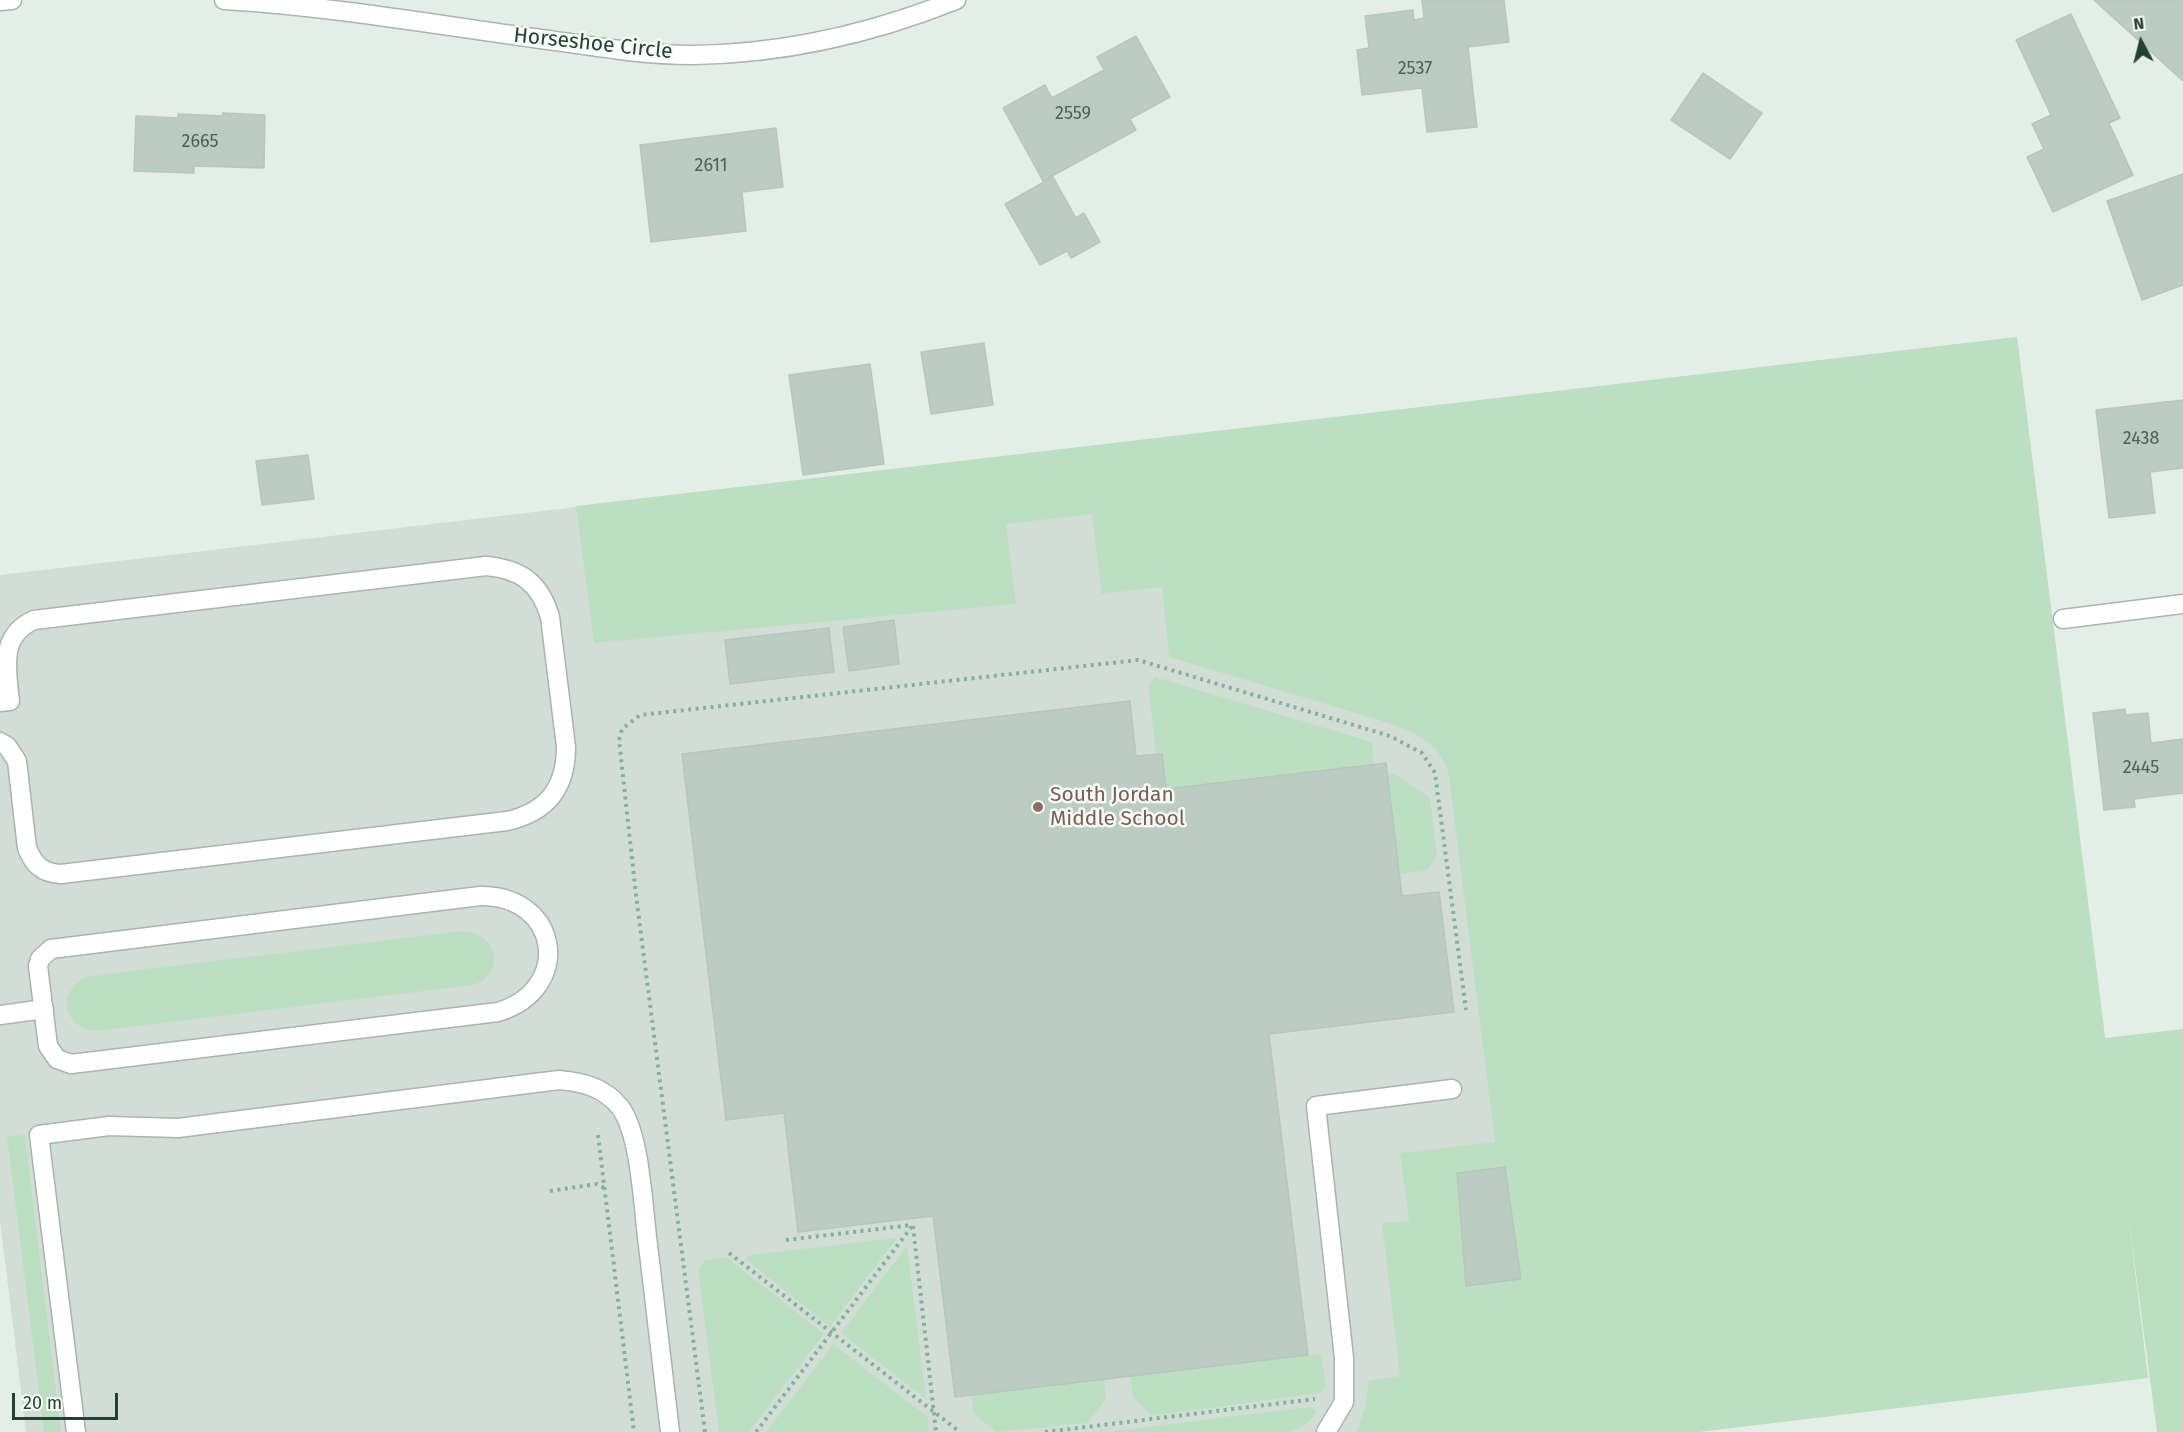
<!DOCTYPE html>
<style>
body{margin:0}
#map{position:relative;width:2183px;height:1432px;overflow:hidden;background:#e4eee8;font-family:"Fira Sans",sans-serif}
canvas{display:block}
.north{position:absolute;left:2111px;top:12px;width:60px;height:60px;-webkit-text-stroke:4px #f5faf7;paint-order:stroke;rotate:353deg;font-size:16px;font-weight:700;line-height:24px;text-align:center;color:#234034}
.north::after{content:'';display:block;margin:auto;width:21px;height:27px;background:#234034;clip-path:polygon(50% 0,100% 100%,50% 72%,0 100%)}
.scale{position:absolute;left:12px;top:1393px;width:106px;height:27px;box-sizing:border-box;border:3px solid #234034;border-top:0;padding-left:8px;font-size:18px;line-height:21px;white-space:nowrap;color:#234034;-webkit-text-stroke:4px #f5faf7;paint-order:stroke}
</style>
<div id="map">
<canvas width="2183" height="1432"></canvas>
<div class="north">N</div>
<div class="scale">20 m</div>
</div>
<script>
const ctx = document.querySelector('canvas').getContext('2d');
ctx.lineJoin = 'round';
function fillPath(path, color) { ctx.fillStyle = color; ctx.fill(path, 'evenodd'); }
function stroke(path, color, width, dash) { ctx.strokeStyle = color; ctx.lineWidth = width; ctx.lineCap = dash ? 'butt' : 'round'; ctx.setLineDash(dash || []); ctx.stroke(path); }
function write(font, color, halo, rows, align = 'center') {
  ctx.font = font + ' "Fira Sans",sans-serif'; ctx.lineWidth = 5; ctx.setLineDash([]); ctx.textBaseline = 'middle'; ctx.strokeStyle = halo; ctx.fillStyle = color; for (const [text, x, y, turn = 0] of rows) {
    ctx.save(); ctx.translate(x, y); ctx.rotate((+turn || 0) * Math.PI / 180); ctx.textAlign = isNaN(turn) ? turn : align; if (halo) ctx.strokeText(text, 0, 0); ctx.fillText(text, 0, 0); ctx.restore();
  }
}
const built = new Path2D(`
 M2017,337L2148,1378L1698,1432H26L0,1221V575Z`);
const green = new Path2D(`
 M2017,337L2105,1038L2183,1029V1432H2157L2128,1214L2148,1378L1698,1432H1357L1365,1407L1369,1381L1400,1376L1382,1223L1409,1221L1400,1153L1495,1142L1448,769L1436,749L1414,733L1379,720L1169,657L1162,587L1102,594L1092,514L1006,524L1016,604L594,643L576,506Z
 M1155,677L1372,742L1374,765L1166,789L1162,754H1156L1148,685Z
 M1395,774L1430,798L1437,856L1427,870L1400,874L1388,775Z
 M463,931C497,933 507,972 474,985L96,1031C60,1027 57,987 90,976Z
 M25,1134L61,1432H44L7,1137Z
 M897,1238L830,1327L746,1259L750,1255Z
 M907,1246L926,1399L841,1333Z
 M726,1257L824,1334L749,1432H719L698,1270L705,1260Z
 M833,1344L928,1417L929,1432H766Z
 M1321,1354L1326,1387L1319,1393L1152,1416L1133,1397L1130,1376Z
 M1104,1379L1106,1399L1087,1423L996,1432L974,1414L971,1395Z
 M1310,1407L1317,1411C1310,1423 1301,1428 1289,1432H1105Z`);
const building = new Path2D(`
 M1422,0H1504L1509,42L1468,47L1477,127L1427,132L1422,88L1362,95L1357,50L1369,48L1365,16L1413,10L1414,20L1424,18Z
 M2094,0H2183V81Z
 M2071,14L2120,118L2109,123L2133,175L2053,212L2027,157L2044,149L2032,124L2051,115L2016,40Z
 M1136,36L1170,97L1130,119L1136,130L1043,181L1003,108L1045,85L1052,98L1104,70L1097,57Z
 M1703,73L1762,113L1730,159L1671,120Z
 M223,113L265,115L264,168L194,166V173L134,171L136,116L178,118V114L222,116Z
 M776,128L783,187L742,192L746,231L651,242L640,145Z
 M2183,174V285L2142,300L2107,201Z
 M1053,177L1076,218L1084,213L1100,242L1071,258L1067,251L1040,265L1005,204Z
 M984,343L993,405L931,414L921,352Z
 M870,364L884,464L803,475L789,375Z
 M2183,400V468L2150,472L2155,513L2109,518L2096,410Z
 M308,455L314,499L262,505L256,461Z
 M894,620L899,664L849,671L843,627Z
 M829,628L834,672L730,684L725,640Z
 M1130,701L1136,756L1162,754L1166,789L1386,763L1402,896L1439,892L1454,1012L1269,1034L1308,1355L955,1397L933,1216L798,1232L784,1113L726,1120L682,754Z
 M2125,709L2126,715L2148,713L2151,743L2183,739V793L2134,799L2135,807L2104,810L2093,713Z
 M1505,1167L1521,1279L1466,1286L1457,1173Z`);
const path = new Path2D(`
 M598,1135L634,1432
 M550,1191L597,1184L604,1188
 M913,1226L936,1432
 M786,1240L912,1225
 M729,1253L960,1432
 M705,1432L636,895L619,740L622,729L640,715L1138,660L1390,736L1422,753L1435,773L1466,1010
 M756,1432L913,1225
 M1045,1432L1315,1399`);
const service = new Path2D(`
 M0,702L10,701C6,667 0,635 34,620L486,566C521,569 540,583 550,617L566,747C566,788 547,812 507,821L61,874C42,873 34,865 27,848L17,761L7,746L0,742
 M480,896C560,895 574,989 498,1012L71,1064L57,1059L48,1046L38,966L40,959L51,949Z
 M0,1015L44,1009
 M76,1432L39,1135L109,1126L178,1128L559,1080C582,1082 604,1087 620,1107C641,1135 643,1209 648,1245C655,1307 663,1370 670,1432
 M1326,1432L1344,1402V1358L1316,1106L1452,1089`);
const minor = new Path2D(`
 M224,0C328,6 431,24 534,38C586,45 639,55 692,55C783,54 871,34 956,0
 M0,1L12,0
 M2063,619L2183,604`);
const markers = [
 [1038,807,6,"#8d6e63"]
];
const numberNames = [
 ["2537",1415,69],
 ["2559",1073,114],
 ["2665",200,142],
 ["2611",711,166],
 ["2438",2141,439],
 ["2445",2141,768]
];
const streetNames = [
 ["Horseshoe Circle",593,44,6]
];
const educationNames = [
 ["South Jordan",1050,795],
 ["Middle School",1050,819]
];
fillPath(built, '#d2ddd7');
fillPath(green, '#bddfc1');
fillPath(building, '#bccbc3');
stroke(building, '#b6c7be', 1.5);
stroke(service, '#a6b6ae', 21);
stroke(minor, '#a6b6ae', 21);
stroke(path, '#84b19d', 4, [3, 4.5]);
stroke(service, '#fff', 18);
stroke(minor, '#fff', 18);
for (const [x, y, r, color] of markers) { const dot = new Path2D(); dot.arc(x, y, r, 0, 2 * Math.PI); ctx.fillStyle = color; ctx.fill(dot); stroke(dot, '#f5faf7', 2); }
write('18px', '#496358', null, numberNames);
write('21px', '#234034', '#f5faf7', streetNames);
write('21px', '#785e54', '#f5faf7', educationNames, 'left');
</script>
